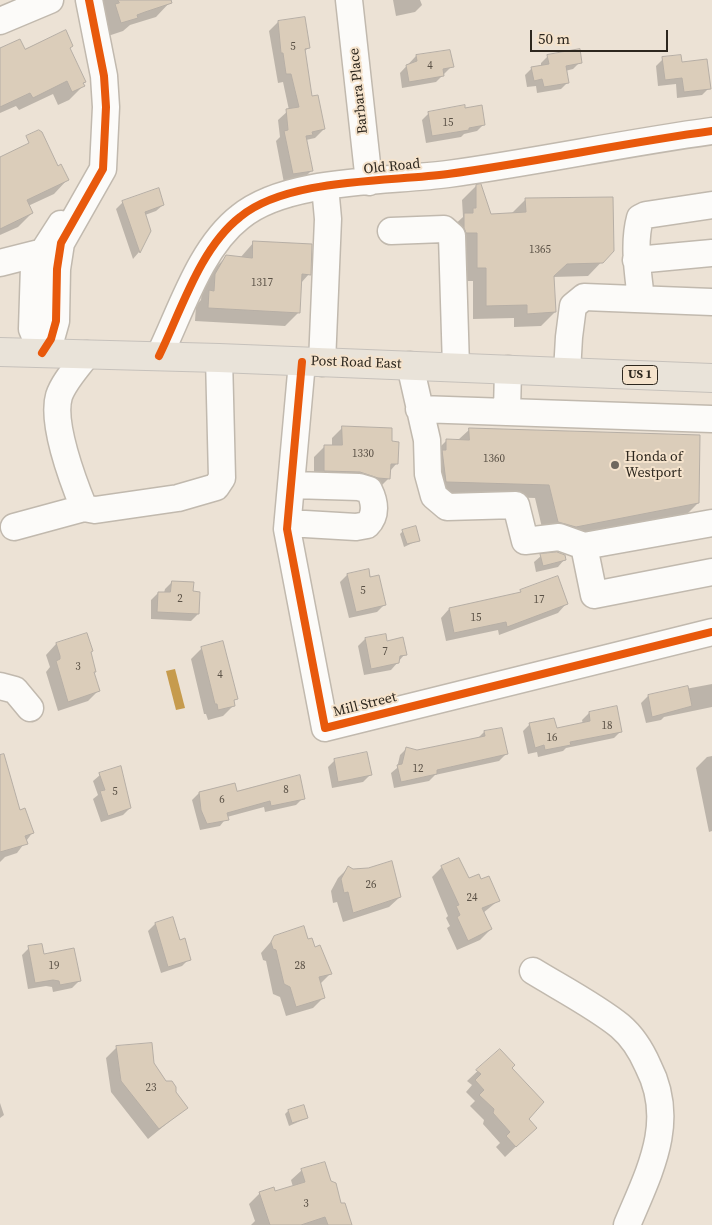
<!DOCTYPE html>
<style>
body{margin:0}
#map{position:relative;width:712px;height:1225px;overflow:hidden;background:#ece2d5;font-family:"Source Serif 4",serif}
canvas{display:block}
.scale{position:absolute;left:530px;top:30px;width:138px;height:22px;box-sizing:border-box;border:2px solid #2d271e;border-top:0;padding-left:6px;font-size:15px;line-height:18px;white-space:nowrap;color:#2d271e;-webkit-text-stroke:4px #f5e3cc;paint-order:stroke}
</style>
<div id="map">
<canvas width="712" height="1225"></canvas>
<div class="scale">50 m</div>
</div>
<script>
const ctx = document.querySelector('canvas').getContext('2d');
ctx.lineJoin = 'round';
function fillPath(path, color) { ctx.fillStyle = color; ctx.fill(path, 'evenodd'); }
function stroke(path, color, width, dash) { ctx.strokeStyle = color; ctx.lineWidth = width; ctx.lineCap = dash ? 'butt' : 'round'; ctx.setLineDash(dash || []); ctx.stroke(path); }
function write(font, color, halo, rows, align = 'center') {
  ctx.font = font + ' "Source Serif 4",serif'; ctx.lineWidth = 4; ctx.setLineDash([]); ctx.textBaseline = 'middle'; ctx.strokeStyle = halo; ctx.fillStyle = color; for (const [text, x, y, turn = 0] of rows) {
    ctx.save(); ctx.translate(x, y); ctx.rotate((+turn || 0) * Math.PI / 180); ctx.textAlign = isNaN(turn) ? turn : align; if (halo) ctx.strokeText(text, 0, 0); ctx.fillText(text, 0, 0); ctx.restore();
  }
}
const water = new Path2D(`
 M175,669L185,708L176,710L166,671Z`);
const shadow = new Path2D(`
 M100,0H172L156,17L130,25L123,31L108,36Z
 M393,0H420L422,5L415,12L396,16Z
 M278,22L308,48L304,52L311,98L324,129L315,138L306,140L312,170L303,179L284,183L276,141L280,137L278,120L289,110L283,82L278,83L269,31Z
 M69,49L83,86L69,100L58,105L53,94L19,110L16,106L0,113V50Z
 M416,56L452,66L436,82L402,88L400,73Z
 M548,56L580,62L573,69L565,71L568,82L561,89L537,93L536,86L527,87L525,75L532,68L541,66V63Z
 M663,59L681,64L709,88L702,95L677,98L676,84L658,86L656,66Z
 M481,106L484,124L477,131L464,134L461,137L426,143L422,120L429,113Z
 M0,159L58,167L67,180L54,194L28,206L32,213L18,227L0,235Z
 M476,186L490,215L512,213L526,199L613,250L588,276L553,277L555,312L541,326L514,327V318L473,319V281H464L451,228L463,217L462,200Z
 M123,202L163,205L156,211L145,215L150,231L139,252L133,259L116,209Z
 M254,242L309,274L301,283L299,312L285,326L195,321L196,305L201,300L202,289L213,270L227,256L240,258Z
 M343,427L390,443L397,463L390,471L389,478L378,489L314,481V457L325,446H332V438Z
 M470,429L698,503L684,517L561,540L544,536L535,498L432,495L433,454L447,440H458Z
 M403,531L419,540L404,547L400,534Z
 M541,556L564,560L558,567L536,572L534,562Z
 M368,571L384,605L377,612L349,618L340,582L347,575Z
 M172,582L192,593L198,614L191,621L151,619V600L158,593H164L165,589Z
 M521,591L566,604L558,613L499,635L498,630L446,641L441,618L449,609L517,595Z
 M86,634L93,673L99,690L88,701L58,711L46,672L50,667L46,655L56,644Z
 M385,635L386,642L405,654L391,670L364,675L358,646L365,639Z
 M202,648L236,698L233,702L234,705L223,716L208,720L206,714H204L191,659Z
 M712,684V707L664,717L661,720L646,723L641,703L648,696Z
 M589,713L621,731L614,738L566,748L563,751L538,757L537,752L528,754L523,731L530,724L556,730L583,724L582,720Z
 M484,732L506,754L499,761L435,775L429,781L394,788L391,773L397,768L400,755L407,748L417,751L478,738Z
 M712,756V831L709,832L696,768L707,757Z
 M335,760L370,775L363,782L332,788L328,767Z
 M120,768L130,808L123,815L101,822L93,799L98,795L93,781L100,775Z
 M0,784L33,832L17,853L5,857L0,862Z
 M199,793H236L303,798L296,805L265,812L264,807L227,817L220,826L200,830L192,800Z
 M442,867L468,880L499,900L483,913L491,929L480,940L457,950L447,928L450,926L446,918L448,916L432,877Z
 M348,868L400,897L389,907L343,922L337,902L333,903L331,891L338,878Z
 M172,918L179,941L189,959L182,966L161,973L148,931L155,924Z
 M275,937L307,941L330,974L320,984L324,997L313,1008L286,1016L280,997L273,994L266,961L263,960L261,953Z
 M29,948L43,955L79,981L72,988L53,992L52,987L46,986L28,989L22,955Z
 M117,1047L152,1064L186,1108L148,1139L111,1092L106,1058Z
 M500,1050L511,1068L527,1119L525,1138L505,1157L496,1147L500,1143L483,1124L484,1120L470,1106L475,1101L466,1092L472,1085L467,1081Z
 M0,1103L4,1115L0,1118Z
 M288,1111L307,1118L289,1126L285,1114Z
 M302,1170L330,1182L351,1225H251L255,1221L249,1204L260,1193L275,1192L293,1187L291,1180Z`);
const building = new Path2D(`
 M118,0H171L172,3L145,12L137,15L138,18L121,23L115,4L119,3Z
 M305,17L310,48L305,49L312,96L318,95L325,129L312,132L313,135L306,136L313,171L293,174L284,131L288,130L286,109L299,107L291,74H286L283,53H281L278,21Z
 M66,30L73,46L70,48L86,82L83,83L85,86L72,92L67,81L33,98L30,93L0,107V48L20,39L25,49Z
 M580,49L582,63L566,66L569,83L544,87L542,79L534,81L531,67L549,64L547,55Z
 M450,50L454,67L443,69L444,76L409,82L406,65L417,61L416,55Z
 M681,55L682,62L707,59L711,89L684,92L682,78L665,80L662,57Z
 M465,105V108L482,105L485,125L469,128V130L432,136L428,112Z
 M39,130L42,132L58,166L61,164L69,180L27,200L33,213L0,229V157L29,143L26,136Z
 M481,184L491,214L526,212L525,198L613,197L614,251L603,263L567,264L554,276L556,312L527,314V305L486,306V268H477V233H466L464,228V213H473V208H476V185Z
 M159,188L164,205L145,212L151,231L140,253L122,201Z
 M253,241L312,244L311,275L302,274L300,313L208,308L209,290L214,291L215,274L226,255L252,258Z
 M342,426L392,428V441L399,442L398,464H391L390,479L378,478L360,472L324,471V445H342Z
 M469,428L700,435L699,503L576,527L558,522L549,485L446,482L442,450H446V439L469,440Z
 M416,526L420,541L407,544L402,530Z
 M557,552L565,555L566,560L543,566L540,554Z
 M369,569L370,577L379,575L386,605L356,612L347,574Z
 M558,576L568,604L507,627L506,622L454,633L449,608L521,592L520,590Z
 M172,581L194,582L193,591L200,592L199,614L157,612L158,592H170Z
 M87,633L93,651L91,652L96,672H94L100,691L68,702L56,661L60,659V656L56,643Z
 M386,634L387,641L403,637L407,655L400,656L399,663L371,669L365,638Z
 M223,641L238,699L234,700L235,706L218,710L217,704H215L201,647Z
 M688,686L692,706L652,717L648,695Z
 M617,706L622,732L570,742L571,745L545,750L544,745L535,748L529,723L554,718L557,728L590,721L589,712Z
 M502,728L508,754L437,770V774L401,782L397,765L402,764L406,747L417,750L432,747L485,736L484,731Z
 M367,752L372,775L338,782L334,759Z
 M4,754L20,810L25,808L34,833L25,836L28,844L0,852V755Z
 M121,766L131,808L108,816L100,791L105,790L99,773Z
 M300,775L305,799L271,806L270,801L227,813L229,820L207,824L201,810L199,792L235,783L237,791Z
 M459,858L469,878L479,874L481,879L489,876L500,901L482,908L492,929L468,941L457,917L460,915L456,906L459,905L441,866Z
 M392,861L401,897L353,913L348,892L344,893L341,879L348,866L353,869L368,868Z
 M173,917L180,940L185,938L191,960L168,967L155,923Z
 M304,926L308,939L312,938L315,947L320,945L332,974L319,977L325,998L296,1007L290,987L284,984L276,950L273,949L271,942L274,936Z
 M42,944L44,954L74,948L81,981L60,985L59,981L53,980L35,983L28,946Z
 M152,1043L154,1063L166,1081H172L176,1087V1092L188,1108L159,1129L121,1081L116,1046Z
 M500,1049L515,1065L512,1068L544,1102L529,1119L537,1128L516,1147L506,1136L510,1132L493,1113L494,1109L479,1095L484,1090L475,1080L481,1074L476,1070Z
 M304,1105L308,1118L292,1123L288,1110Z
 M325,1162L331,1181L336,1183L341,1203H345L352,1225H328L325,1217L301,1225H270L259,1192L274,1187L275,1191L305,1182L301,1169Z`);
const minor = new Path2D(`
 M349,0L369,182
 M0,21L50,0
 M391,231L444,229L452,236L456,367
 M636,260L712,253
 M0,263L43,252
 M641,299C638,273 633,244 640,218L646,215L712,205
 M42,353L51,339L56,321L57,269L61,243L103,169L106,107L104,76L89,0
 M42,353L32,329L34,266L61,224
 M159,356C181,311 200,248 240,217C287,178 388,182 448,174C536,162 624,143 712,131
 M302,362L287,529L325,728L712,632
 M322,363L328,219L325,186
 M410,365L427,440L428,474L434,496L447,507L516,505L525,541L559,537L584,546L712,523
 M567,372L569,337L573,306L584,297L712,302
 M419,409L712,419
 M507,412L508,369
 M84,508C73,481 51,423 59,396C64,381 78,367 87,354
 M288,523L356,527L367,525C377,515 375,502 369,490L359,487L293,485
 M14,527L84,508L95,510L178,498L216,487L222,478L219,358
 M584,546L594,595L712,572
 M0,686L15,690L30,708
 M533,971C559,987 597,1007 620,1026C633,1037 641,1050 648,1066C677,1122 649,1172 627,1225`);
const major = new Path2D(`
 M0,352L219,358L712,378`);
const cycleway = new Path2D(`
 M42,353L51,339L56,321L57,269L61,243L103,169L106,107L104,76L89,0
 M159,356C181,311 200,248 240,217C287,178 388,182 448,174C536,162 624,143 712,131
 M302,362L287,529L325,728L712,632`);
const markers = [
 [615,465,5,"#70685e"]
];
const numberNames = [
 ["5",293,47],
 ["4",430,66],
 ["15",448,123],
 ["1365",540,250],
 ["1317",262,283],
 ["1330",363,454],
 ["1360",494,459],
 ["5",363,591],
 ["2",180,599],
 ["17",539,600],
 ["15",476,618],
 ["7",385,652],
 ["3",78,667],
 ["4",220,675],
 ["18",607,726],
 ["16",552,738],
 ["12",418,769],
 ["8",286,790],
 ["5",115,792],
 ["6",222,800],
 ["26",371,885],
 ["24",472,898],
 ["19",54,966],
 ["28",300,966],
 ["23",151,1088],
 ["3",306,1204]
];
const shields = [
 [640,375,35]
];
const shieldNames = [
 ["US 1",640,375]
];
const streetNames = [
 ["Barbara Place",359,91,-96],
 ["Old Road",392,167,-6],
 ["Post Road East",356,363,2],
 ["Mill Street",365,705,-14]
];
const poiNames = [
 ["Honda of",625,457],
 ["Westport",625,473]
];
fillPath(water, '#c69b4d');
fillPath(shadow, '#0003');
fillPath(building, '#dbcdba');
stroke(building, '#b6aea5', 1);
stroke(minor, '#c1b9ae', 29);
stroke(major, '#c6c1bb', 30);
stroke(minor, '#fcfbf9', 26);
stroke(major, '#e9e3d9', 28);
stroke(cycleway, '#e8590c', 8);
for (const [x, y, r, color] of markers) { const dot = new Path2D(); dot.arc(x, y, r, 0, 2 * Math.PI); ctx.fillStyle = color; ctx.fill(dot); stroke(dot, '#f5e3cc', 2); }
write('11px', '#5a5146', null, numberNames);
for (const [x, y, w] of shields) { const box = new Path2D(); box.roundRect(x - w / 2, y - 9.5, w, 19, 4); ctx.fillStyle = '#f5e3cc'; ctx.fill(box); stroke(box, '#2d271e', 1); }
write('bold 12px', '#2d271e', null, shieldNames);
write('14px', '#2d271e', '#f5e3cc', streetNames);
write('14px', '#2d271e', '#f5e3cc', poiNames, 'left');
</script>
